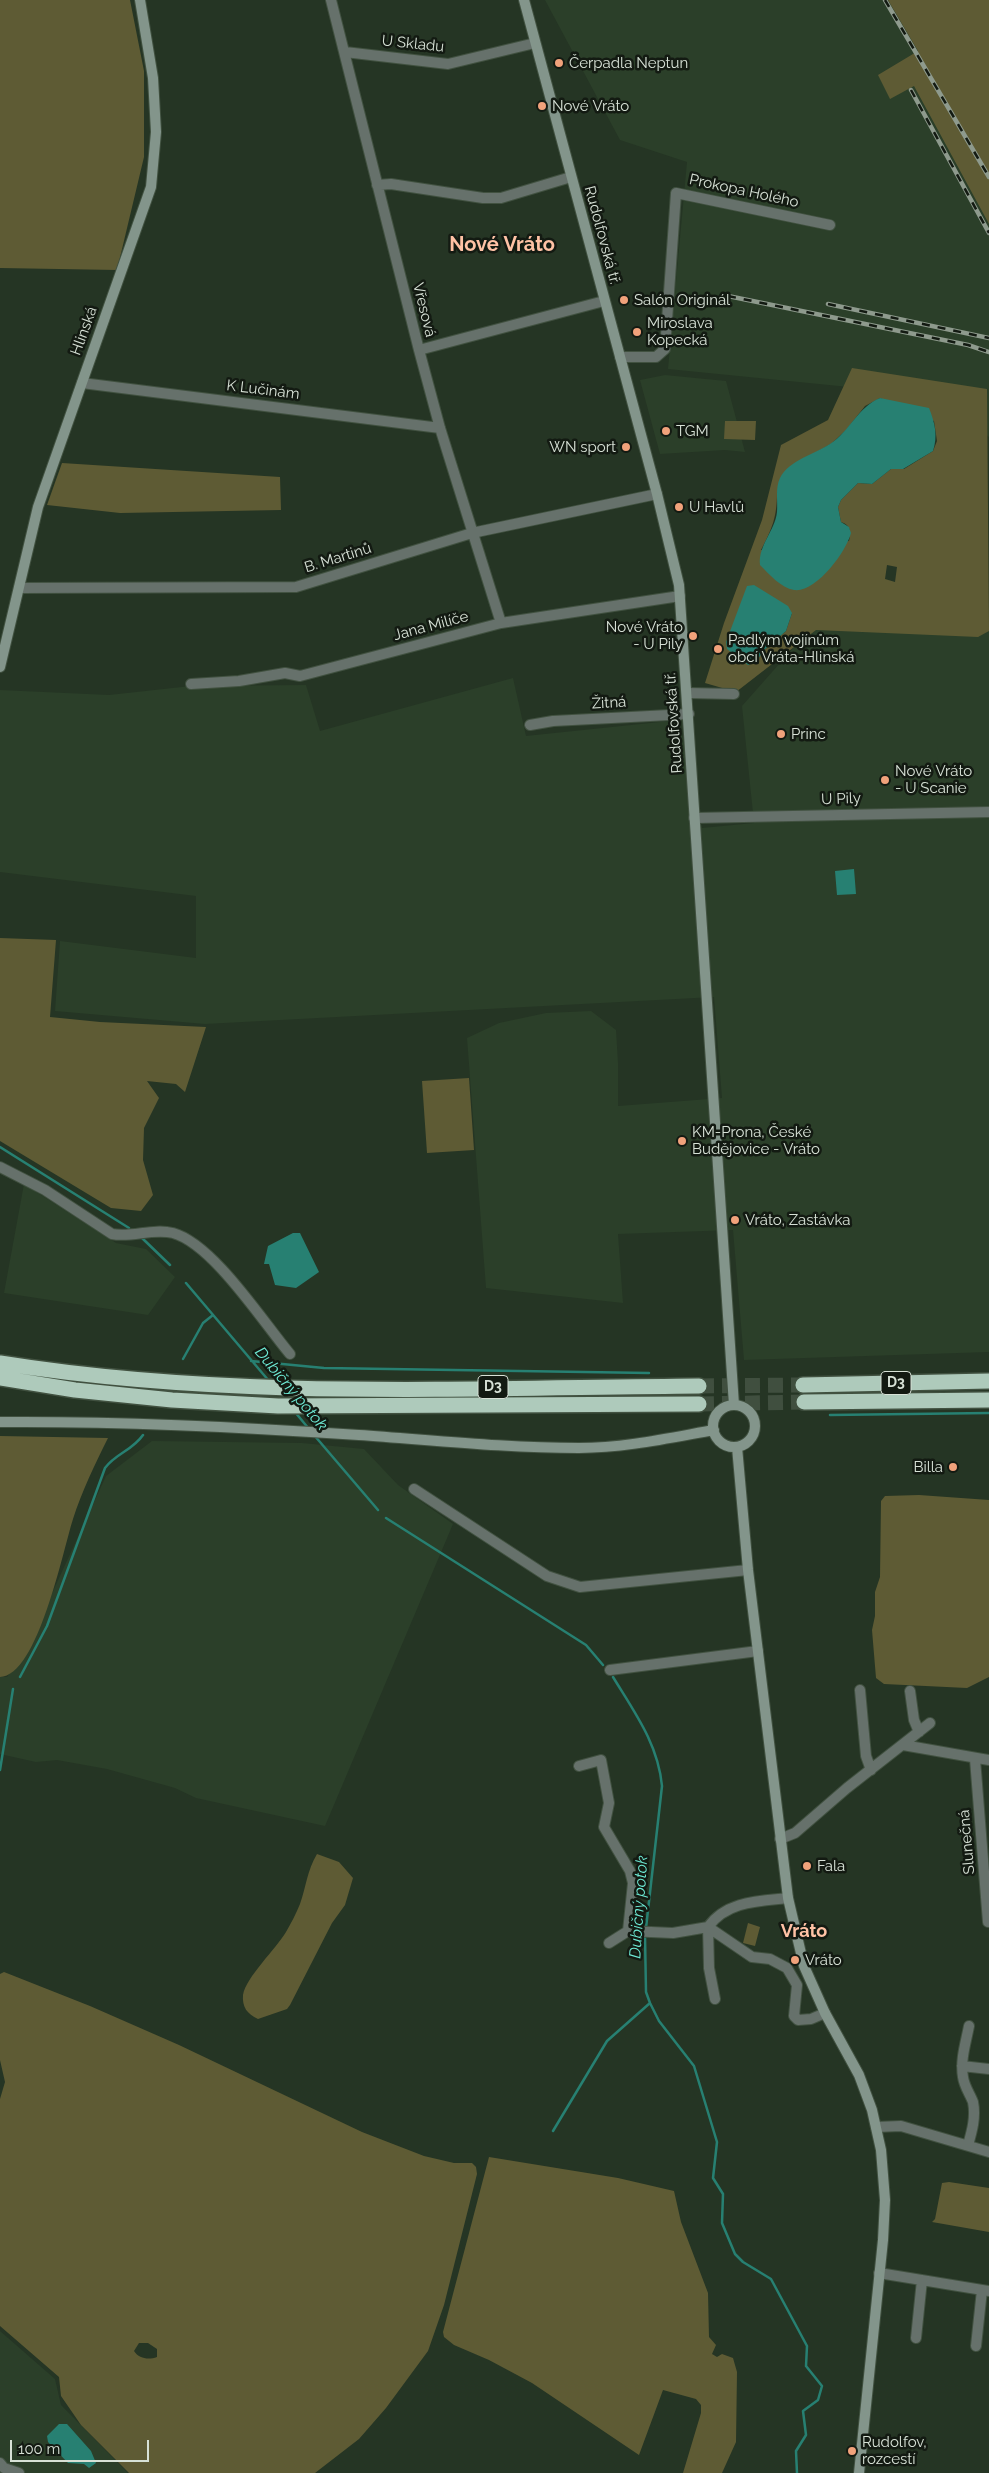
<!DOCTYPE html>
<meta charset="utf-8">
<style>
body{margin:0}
#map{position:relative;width:989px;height:2473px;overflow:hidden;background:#253524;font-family:Raleway,sans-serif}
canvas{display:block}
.scale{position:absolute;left:10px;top:2440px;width:139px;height:22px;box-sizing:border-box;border:2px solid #d7e1d6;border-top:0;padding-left:6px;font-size:15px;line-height:18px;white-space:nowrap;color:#d7e1d6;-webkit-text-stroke:4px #131a12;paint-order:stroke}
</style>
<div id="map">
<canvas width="989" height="2473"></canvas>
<div class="scale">100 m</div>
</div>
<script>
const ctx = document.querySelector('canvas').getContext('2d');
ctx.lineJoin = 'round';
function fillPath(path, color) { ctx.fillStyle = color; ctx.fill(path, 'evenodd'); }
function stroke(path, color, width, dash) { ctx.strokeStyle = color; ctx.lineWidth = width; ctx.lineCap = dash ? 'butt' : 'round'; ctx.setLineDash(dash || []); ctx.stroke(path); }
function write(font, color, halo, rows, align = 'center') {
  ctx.font = font + ' Raleway,sans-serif'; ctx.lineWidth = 5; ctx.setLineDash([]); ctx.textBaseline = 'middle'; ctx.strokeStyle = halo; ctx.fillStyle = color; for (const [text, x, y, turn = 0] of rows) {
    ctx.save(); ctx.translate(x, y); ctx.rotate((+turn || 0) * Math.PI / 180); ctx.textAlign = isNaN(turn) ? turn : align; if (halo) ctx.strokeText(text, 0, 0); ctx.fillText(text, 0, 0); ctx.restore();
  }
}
const built = new Path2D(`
 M545,0H989V437L976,426L849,387L668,369L687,162L620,140Z
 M665,375L726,381L745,452L725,450L660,454L640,380Z
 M989,608V1352L744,1360L733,1230L618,1234L623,1303L486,1288L467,1038L499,1023L546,1013L591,1011L616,1030L618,1063V1106L722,1098L714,997L205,1024L55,1011L60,941L196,958V896L0,872V690L109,695L191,686L306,685L320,731L513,678L526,736L679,720L702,828L754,823L742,706L818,620Z
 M24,1184L116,1243L146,1249L175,1277L148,1315L4,1293Z
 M152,1441L302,1443L364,1449L398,1485L453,1524L325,1826L196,1798L175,1788L107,1769L57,1760L36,1762L0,1754V1677H7L39,1629L48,1602L106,1476Z
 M0,2331L55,2379L61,2405L128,2473H15L0,2457Z`);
const green = new Path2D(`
 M0,0H130L144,71V157L117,270L0,268Z
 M888,0H989V224L914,86L890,99L878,75L918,51Z
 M852,368L987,389L989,631L978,637L816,630L736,692L705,683L724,623L762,520L781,445L828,420ZM880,398L934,421L937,441L933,451L904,469H891L872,484L858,483L841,500L838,507L841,522C851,525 851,532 849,541L761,550C772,529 777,517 777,493L813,454L831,444L846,430L865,406ZM887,565L897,567L895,582L885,579ZM792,613L786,631L764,650L755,662L747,665Z
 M725,421H756L755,440L724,439Z
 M62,463L280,477L281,510L120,513L47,505Z
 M0,938L56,940L50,1017L100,1022L206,1027L185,1092L176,1084L147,1081L159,1098L144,1128L143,1160L153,1195L141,1211L111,1208L0,1141Z
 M469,1078L474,1150L427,1153L422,1081Z
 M0,1436L108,1438C95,1464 82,1491 73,1519C63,1550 38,1676 0,1677Z
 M919,1495L989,1500V1677L967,1688L884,1684L876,1678L872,1630L875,1616V1592L880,1577L881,1501L885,1496Z
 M317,1854L339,1862L353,1878L345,1905L332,1923L290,2005L287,2009L258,2019C247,2014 242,2007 243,1995C246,1977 276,1949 286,1932C291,1923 296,1914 300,1904C306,1887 307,1871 317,1854Z
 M748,1923L760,1927L755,1946L743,1943Z
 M4,1972L90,2006L179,2045L362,2132L424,2156L454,2163H472L476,2167L477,2174L444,2305L428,2351L386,2408L359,2439L315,2473H129L81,2425L61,2396L59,2377L0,2326V2099L5,2082L0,2060V1974ZM139,2343H148L157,2349V2357C149,2360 139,2359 134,2351Z
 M489,2157L618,2178L674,2191L681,2222L708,2293L709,2337L716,2345L712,2354L717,2357L722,2354L733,2358L737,2372L736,2442L722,2473H683L701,2413V2405L696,2399L663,2390L639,2455L532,2383L489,2360L454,2345L444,2337L443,2332Z
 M949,2182L989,2188V2232L932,2222L935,2219L942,2183Z`);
const water = new Path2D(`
 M880,398L929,408C935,423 938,436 933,451L903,469H891L872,484L858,483L841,500L838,507L841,522L849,527L851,533C846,552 816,593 794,590C781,588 769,574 760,565C758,545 775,531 777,512C778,501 775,488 780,478C789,460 815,454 830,444C850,431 858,407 880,398Z
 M754,585L788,606L792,613L786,631L764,650L756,662L748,665L727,649L726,642L747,586Z
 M854,869L856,894L837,895L835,871Z
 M293,1233H300L319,1272L296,1288L275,1285L269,1264H264L268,1246Z
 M59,2424H67L91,2451L96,2463L89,2468L84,2464L68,2463L48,2442L47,2436Z`);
const stream = new Path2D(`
 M0,1147L129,1228
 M142,1238L170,1265
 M186,1283L269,1381
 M183,1359L203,1323L213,1315
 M251,1361L324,1368L649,1373
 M295,1412L309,1429
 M830,1415L989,1413
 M314,1435L378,1510
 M386,1518L586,1645L603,1665
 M20,1677L47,1626L105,1468C116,1453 132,1451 143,1435
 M613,1677C635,1713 658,1744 662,1786L646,1928
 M0,1770L13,1689
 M645,1936L646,1992L650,2003L659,2021L694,2066L717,2142L713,2178L723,2194L722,2223L735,2254L743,2262L771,2279L807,2346L806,2366L822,2386L818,2400L803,2411L806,2435L796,2451L797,2473
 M553,2131L607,2041L650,2003`);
const highwayTunnel = new Path2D(`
 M699,1386L803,1385
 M699,1404L804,1402`);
const street = new Path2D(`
 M331,0L419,350L440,428L501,623
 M345,52L448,64L535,43
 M377,185L391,184L483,198H501L571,177
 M419,350L604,301
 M620,357H656L665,349L676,193L830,225
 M82,383L440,428
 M19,588L296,587L472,533L657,494
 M191,684L239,681L285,673L300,676L501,623L680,596
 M688,693L734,694
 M530,725L553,721L689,714
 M694,818L989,812
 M0,1167L45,1190L112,1234C132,1238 152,1228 173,1233C213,1244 263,1322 290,1354
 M414,1489L547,1576L580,1587L748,1570
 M610,1670L758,1651
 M860,1690L866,1756L871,1770
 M910,1691L914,1720L919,1732
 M903,1745L989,1760
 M975,1759L988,1922
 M579,1766L601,1760L609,1803L604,1827L630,1871L633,1883L628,1931
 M780,1839L795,1833L847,1788L930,1723
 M708,1927L752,1957L770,1959L787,1968L797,1985L794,2016L798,2020L811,2019L825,2013
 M708,1927L709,1968L715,1999
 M609,1943L628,1931L673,1933L708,1927C726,1901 759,1901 788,1898
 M962,2066L989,2069
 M876,2127L901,2126L989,2152
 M968,2145C972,2131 976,2117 973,2102C970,2094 964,2086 963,2077C960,2060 966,2042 969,2026
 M879,2273L989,2291
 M916,2338L922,2280
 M976,2346L982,2290
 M0,2463L4,2468L19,2473`);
const secondary = new Path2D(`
 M524,0L657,494L679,585L734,1405
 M0,667L38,507L151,187L156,132L153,78L140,0
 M713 1426a21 21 0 1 1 42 0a21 21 0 1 1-42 0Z
 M0,1422C120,1421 240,1427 359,1435C432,1440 505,1448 579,1448C624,1448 669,1438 714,1430
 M737,1447L748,1570L788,1898L804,1966L825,2013L859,2075L872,2110L881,2150L885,2200L883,2240L859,2473`);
const highway = new Path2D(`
 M0,1363C231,1400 466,1388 699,1386
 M0,1378L75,1390L172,1400L278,1406L699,1404
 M803,1385L989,1381
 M804,1402L989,1400`);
const rail = new Path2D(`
 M885,0L989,177
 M911,90L989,233
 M728,296L968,345L989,352
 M828,304L989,338`);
const markers = [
 [559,63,5,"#f1a27b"],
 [542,106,5,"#f1a27b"],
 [624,300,5,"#f1a27b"],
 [637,332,5,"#f1a27b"],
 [666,431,5,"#f1a27b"],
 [626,447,5,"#f1a27b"],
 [679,507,5,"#f1a27b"],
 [693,636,5,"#f1a27b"],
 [718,649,5,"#f1a27b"],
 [781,734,5,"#f1a27b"],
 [885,780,5,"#f1a27b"],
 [682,1141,5,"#f1a27b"],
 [735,1220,5,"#f1a27b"],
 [953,1467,5,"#f1a27b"],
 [807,1866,5,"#f1a27b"],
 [795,1960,5,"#f1a27b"],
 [852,2451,5,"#f1a27b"]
];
const shields = [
 [896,1383,30],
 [493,1387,30]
];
const shieldNames = [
 ["D3",896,1383],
 ["D3",493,1387]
];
const streetNames = [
 ["U Skladu",413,44,6],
 ["Prokopa Holého",744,191,12],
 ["Rudolfovská tř.",602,235,75],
 ["Vřesová",424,310,76],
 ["Hlinská",84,331,-70],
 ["K Lučinám",263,390,7],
 ["B. Martinů",338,558,-17],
 ["Jana Milíče",431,626,-15],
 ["Žitná",609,703,-3],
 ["Rudolfovská tř.",674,723,-94],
 ["U Pily",841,799,-2],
 ["Slunečná",967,1842,-95]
];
const poiNames = [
 ["Čerpadla Neptun",569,63],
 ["Nové Vráto",552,106],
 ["Salón Originál",634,300],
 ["Miroslava",647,323],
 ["Kopecká",647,340],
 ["TGM",676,431],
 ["WN sport",616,447,"right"],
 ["U Havlů",689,507],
 ["Nové Vráto",683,627,"right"],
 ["- U Pily",683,644,"right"],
 ["Padlým vojínům",728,640],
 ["obcí Vráta-Hlinská",728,657],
 ["Princ",791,734],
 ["Nové Vráto",895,771],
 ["- U Scanie",895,788],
 ["KM-Prona, České",692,1132],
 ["Budějovice - Vráto",692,1149],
 ["Vráto, Zastávka",745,1220],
 ["Billa",943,1467,"right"],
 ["Fala",817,1866],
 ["Vráto",805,1960],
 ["Rudolfov,",862,2442],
 ["rozcestí",862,2459]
];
const waterNames = [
 ["Dubičný potok",291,1389,50],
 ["Dubičný potok",639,1907,-86]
];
const quarterNames = [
 ["Vráto",804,1932]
];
const districtNames = [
 ["Nové Vráto",502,245]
];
fillPath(built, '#2b3f29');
fillPath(green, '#5e5b34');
fillPath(water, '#278072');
stroke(stream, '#278072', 2.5);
stroke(highwayTunnel, '#404f3f', 15, [15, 8]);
stroke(street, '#415140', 12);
stroke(secondary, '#415140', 12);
stroke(highway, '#415140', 18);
stroke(street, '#66716b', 10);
stroke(secondary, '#83958b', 10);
stroke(highway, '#aecabb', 15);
stroke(rail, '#8e9a8d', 4.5);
stroke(rail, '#131a12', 2.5, [8]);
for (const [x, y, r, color] of markers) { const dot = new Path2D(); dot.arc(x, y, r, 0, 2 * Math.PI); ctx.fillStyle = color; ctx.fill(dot); stroke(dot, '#131a12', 2); }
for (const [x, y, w] of shields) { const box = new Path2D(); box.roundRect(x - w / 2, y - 11.5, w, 23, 4); ctx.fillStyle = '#131a12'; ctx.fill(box); stroke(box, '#d7e1d6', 1); }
write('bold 14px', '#d7e1d6', null, shieldNames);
write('15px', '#d7e1d6', '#131a12', streetNames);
write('15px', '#d7e1d6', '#131a12', poiNames, 'left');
write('italic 16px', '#6eead5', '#131a12', waterNames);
write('bold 18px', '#ffc2a5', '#131a12', quarterNames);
write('bold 20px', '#ffc2a5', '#131a12', districtNames);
</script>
